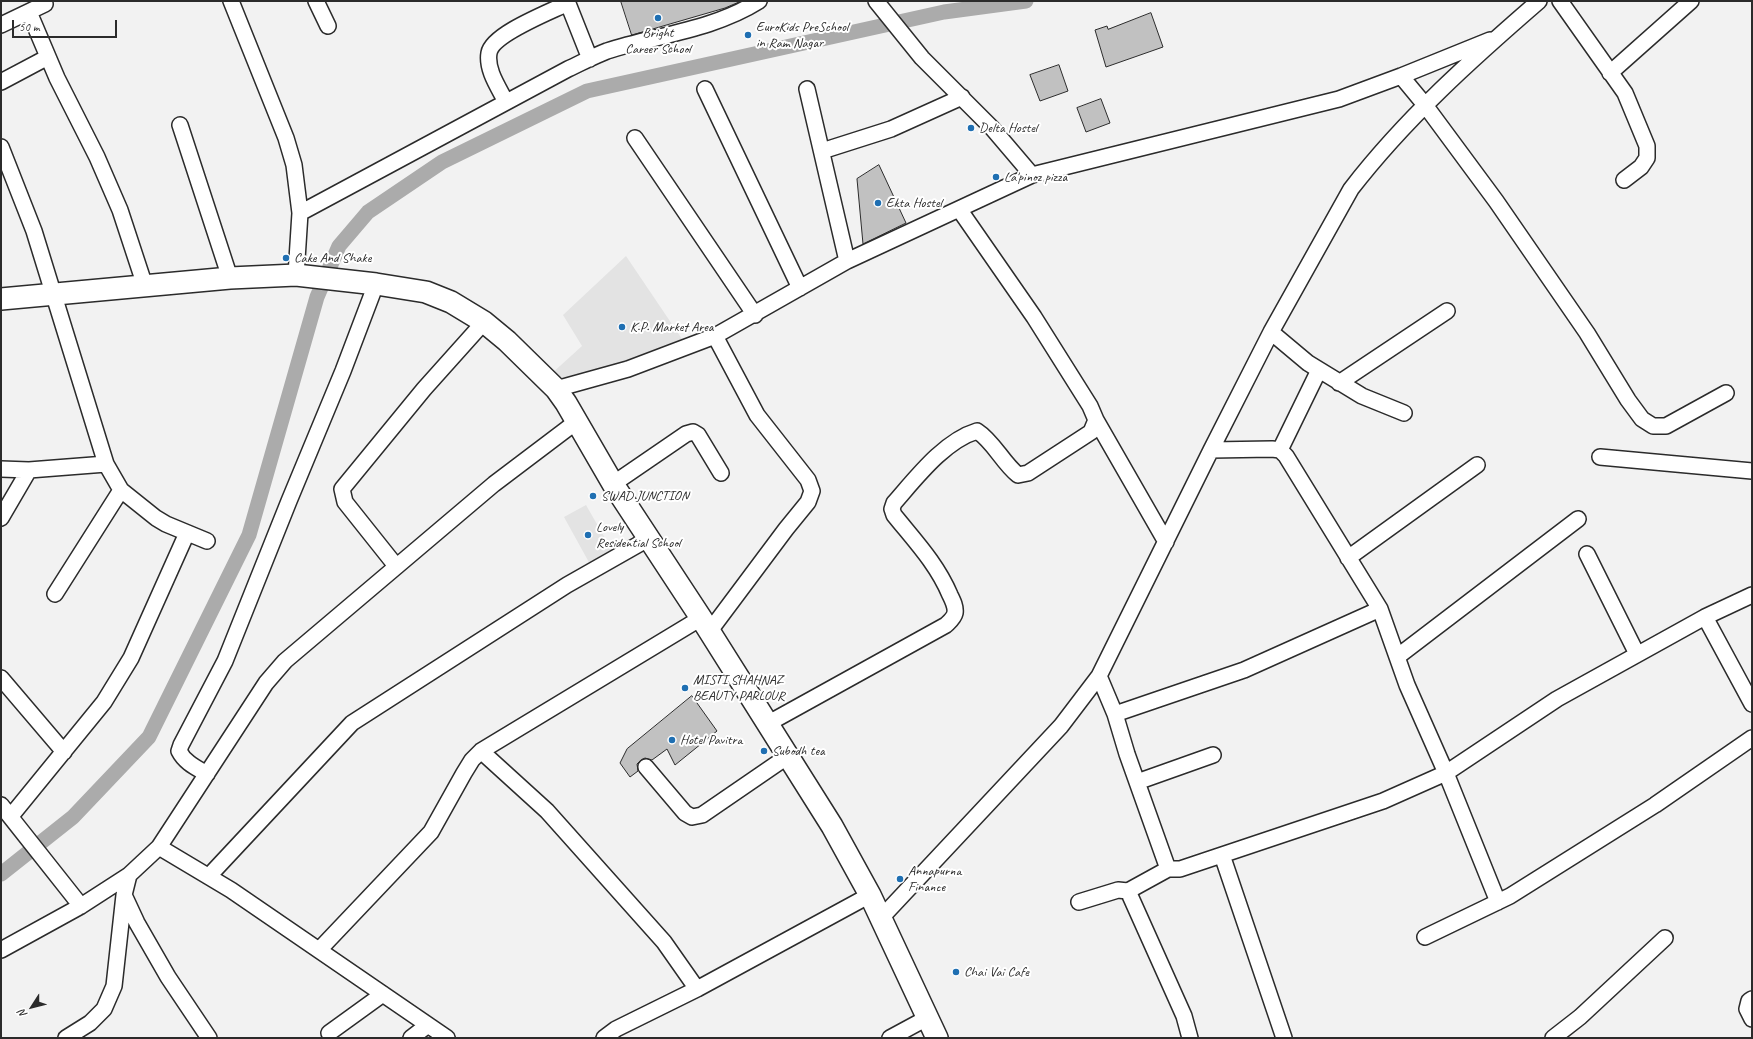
<!DOCTYPE html>
<style>
body{margin:0}
#map{position:relative;width:1753px;height:1039px;overflow:hidden;background:#f2f2f2;font-family:Caveat,sans-serif}
canvas{display:block}
.frame{position:absolute;inset:0;border:2px solid #2b2b2b;pointer-events:none}
.north{position:absolute;left:12px;top:987px;width:40px;height:40px;-webkit-text-stroke:3px #fff;paint-order:stroke;rotate:234deg;font-size:11px;font-weight:700;line-height:16px;text-align:center;color:#2b2b2b}
.north::after{content:'';display:block;margin:auto;width:14px;height:18px;background:#2b2b2b;clip-path:polygon(50% 0,100% 100%,50% 72%,0 100%)}
.scale{position:absolute;left:12px;top:20px;width:105px;height:18px;box-sizing:border-box;border:2px solid #2b2b2b;border-top:0;padding-left:5px;font-size:12px;line-height:14px;white-space:nowrap;color:#2b2b2b;-webkit-text-stroke:3px #fff;paint-order:stroke}
</style>
<div id="map">
<canvas width="1753" height="1039"></canvas>
<div class="frame"></div>
<div class="north">N</div>
<div class="scale">50 m</div>
</div>
<script>
const ctx = document.querySelector('canvas').getContext('2d');
ctx.lineJoin = 'round';
function fillPath(path, color) { ctx.fillStyle = color; ctx.fill(path, 'evenodd'); }
function stroke(path, color, width, dash) { ctx.strokeStyle = color; ctx.lineWidth = width; ctx.lineCap = dash ? 'butt' : 'round'; ctx.setLineDash(dash || []); ctx.stroke(path); }
function write(font, color, halo, rows, align = 'center') {
  ctx.font = font + ' Caveat,sans-serif'; ctx.lineWidth = 4; ctx.setLineDash([]); ctx.textBaseline = 'middle'; ctx.strokeStyle = halo; ctx.fillStyle = color; for (const [text, x, y, turn = 0] of rows) {
    ctx.save(); ctx.translate(x, y); ctx.rotate((+turn || 0) * Math.PI / 180); ctx.textAlign = isNaN(turn) ? turn : align; if (halo) ctx.strokeText(text, 0, 0); ctx.fillText(text, 0, 0); ctx.restore();
  }
}
const built = new Path2D(`
 M626,256L682,339L578,379L550,375L582,346L563,315Z
 M586,505L613,552L591,566L564,517Z`);
const canal = new Path2D(`
 M1,874L73,817L149,737L249,535L317,297L339,246L368,212L442,162L587,91L944,12L1026,1`);
const building = new Path2D(`
 M621,1H739V2L725,8L632,35Z
 M1151,13L1163,47L1106,67L1095,30L1107,26L1108,29Z
 M1059,65L1068,91L1040,101L1030,75Z
 M1101,99L1110,123L1086,132L1077,108Z
 M879,165L906,223L863,244L857,179Z
 M692,696L717,731L675,765L667,749L652,760L645,758L641,760L637,764L638,771L630,777L620,763L627,749Z`);
const street = new Path2D(`
 M231,1L286,138L294,165L300,213L296,275
 M316,1L328,26
 M567,1L590,59
 M876,1L922,58L992,128L1032,175
 M1560,1L1625,93L1647,146V158L1641,167L1624,180
 M29,12L57,78L97,157L120,210L145,286
 M1,25L45,4
 M1610,73L1691,1
 M1401,76L1425,105L1496,201L1587,333L1628,400L1642,419L1653,426H1666L1726,393
 M1,82L48,57
 M705,89L800,288
 M807,89L847,261
 M506,102C499,88 486,70 489,53C492,34 550,12 568,3
 M180,125L230,278
 M635,138L755,315
 M1,147L34,231L106,464L121,490L156,518L166,524L207,541
 M822,151L891,129L962,97
 M300,213L568,69C581,63 594,56 607,51C657,35 713,30 759,1
 M1271,332L1308,363L1362,396L1404,413
 M1339,383L1447,311
 M556,389L628,369L715,336L847,261L1032,175L1339,99L1401,76L1490,40
 M1096,420L1166,542
 M1211,450L1272,449L1280,450L1286,456L1380,609L1407,685L1446,773L1498,902
 M1280,450L1319,370
 M1600,457L1752,471
 M1,469L29,470L106,464
 M613,484L686,434L693,432L698,435L721,473
 M1,518L29,470
 M1587,554L1637,654
 M1348,558L1477,465
 M396,566L345,502L342,489L424,389L484,322
 M55,594L121,490
 M1705,617L1752,704
 M709,632L786,529L808,502L812,491L808,480L757,415L715,336
 M1397,657L1578,519
 M1099,676L1115,714L1127,754L1168,869
 M1,678L64,752
 M1115,714L1244,670L1380,609
 M767,724L946,625C949,622 954,618 955,613C956,607 953,601 950,595C937,564 915,541 894,515L892,509L894,503C916,478 944,441 977,431C994,442 1002,462 1018,475L1028,473L1091,432L1096,420L1090,406L1034,317L959,209
 M481,751L547,811L664,942L697,989
 M646,767L685,813L692,817L702,815L788,756
 M207,774C197,768 185,763 179,751L181,745L225,661L289,501L343,371L376,284
 M1137,782L1213,755
 M1,805L81,906
 M11,816L104,702L131,658L187,533
 M159,847L266,683L285,661L494,484L576,422
 M1222,855L1284,1038
 M209,876L352,723L567,585L648,539
 M1128,891L1184,1016L1190,1038
 M124,895L137,923L168,977L209,1038
 M1079,902L1118,890L1128,891L1168,869H1180L1383,801L1446,773L1557,699L1705,617L1752,595
 M881,918L1061,726L1099,676L1211,450L1271,332L1351,189C1405,119 1472,59 1539,1
 M1425,937L1510,896L1655,805L1752,738
 M1,950L81,906L129,875L159,847L231,890L447,1038
 M319,950L431,832L464,773L472,760L481,751L701,618
 M1752,999L1749,1001L1747,1009L1752,1019
 M329,1033L383,994
 M66,1038L90,1023L104,1009L114,986L124,895L129,875
 M411,1038L428,1025
 M604,1038L616,1029L697,989L870,895
 M890,1038L927,1018
 M1553,1038L1580,1017L1665,938`);
const secondary = new Path2D(`
 M1,299L230,278L296,275L376,284L426,292L451,302L484,322L507,341L556,389L566,403L613,484L701,618L832,826L870,895L937,1038`);
const markers = [
 [658,18,4,"#1f6fb2"],
 [748,35,4,"#1f6fb2"],
 [971,128,4,"#1f6fb2"],
 [996,177,4,"#1f6fb2"],
 [878,203,4,"#1f6fb2"],
 [286,258,4,"#1f6fb2"],
 [622,327,4,"#1f6fb2"],
 [593,496,4,"#1f6fb2"],
 [588,535,4,"#1f6fb2"],
 [685,688,4,"#1f6fb2"],
 [672,740,4,"#1f6fb2"],
 [764,751,4,"#1f6fb2"],
 [900,879,4,"#1f6fb2"],
 [956,972,4,"#1f6fb2"]
];
const poiNames = [
 ["EuroKids PreSchool",756,27],
 ["in Ram Nagar",756,43],
 ["Bright",658,33,"center"],
 ["Career School",658,49,"center"],
 ["Delta Hostel",979,128],
 ["La'pinoz pizza",1004,177],
 ["Ekta Hostel",886,203],
 ["Cake And Shake",294,258],
 ["K.P. Market Area",630,327],
 ["SWAD JUNCTION",601,496],
 ["Lovely",596,527],
 ["Residential School",596,543],
 ["MISTI SHAHNAZ",693,680],
 ["BEAUTY PARLOUR",693,696],
 ["Hotel Pavitra",680,740],
 ["Subodh tea",772,751],
 ["Annapurna",908,871],
 ["Finance",908,887],
 ["Chai Vai Cafe",964,972]
];
fillPath(built, '#e3e3e3');
stroke(canal, '#ababab', 15);
fillPath(building, '#c1c1c1');
stroke(building, '#2b2b2b', 1);
stroke(street, '#2b2b2b', 18);
stroke(secondary, '#2b2b2b', 24);
stroke(street, '#fff', 15);
stroke(secondary, '#fff', 21);
for (const [x, y, r, color] of markers) { const dot = new Path2D(); dot.arc(x, y, r, 0, 2 * Math.PI); ctx.fillStyle = color; ctx.fill(dot); stroke(dot, '#fff', 1.5); }
write('14px', '#2b2b2b', '#fff', poiNames, 'left');
</script>
